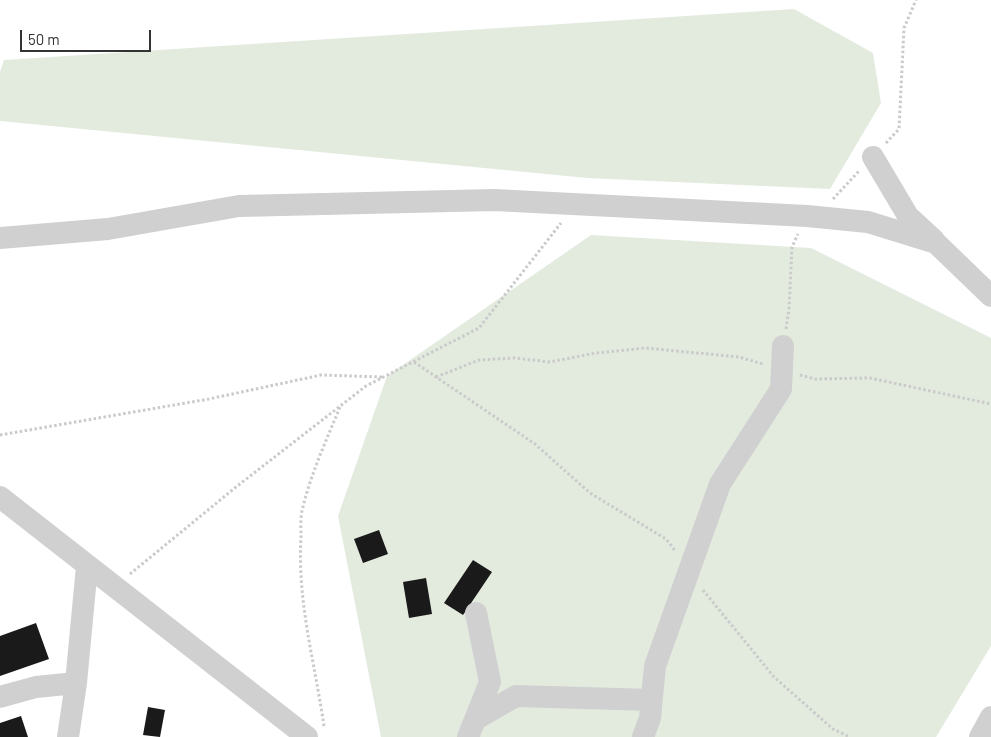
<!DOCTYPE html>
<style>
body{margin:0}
#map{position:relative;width:991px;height:737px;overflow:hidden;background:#fff;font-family:Barlow,sans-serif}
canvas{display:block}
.scale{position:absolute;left:20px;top:30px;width:131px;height:22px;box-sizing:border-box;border:2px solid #333;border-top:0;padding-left:6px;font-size:15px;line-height:18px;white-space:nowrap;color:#333;-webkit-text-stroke:4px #fff;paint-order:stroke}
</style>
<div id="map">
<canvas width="991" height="737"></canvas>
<div class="scale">50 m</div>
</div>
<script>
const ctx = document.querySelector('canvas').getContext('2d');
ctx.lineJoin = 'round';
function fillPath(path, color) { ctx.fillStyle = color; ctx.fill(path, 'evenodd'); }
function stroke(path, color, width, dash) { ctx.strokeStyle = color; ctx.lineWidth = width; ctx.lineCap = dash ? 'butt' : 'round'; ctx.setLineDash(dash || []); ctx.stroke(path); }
const green = new Path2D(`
 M794,9L873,53L881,103L830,189L587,178L0,121V72L4,60Z
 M591,235L811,248L991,338V646L936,737H381L338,516L387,376Z`);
const building = new Path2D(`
 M379,530L388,554L363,563L354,539Z
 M473,560L492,572L463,615L444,603Z
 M426,578L432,614L409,618L403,582Z
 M36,623L49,659L0,676V636Z
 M148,707L165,710L160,737L143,735Z
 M21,716L28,737H0V723Z`);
const path = new Path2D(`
 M886,143L899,129L904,28L916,0
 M833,199L859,171
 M786,329L789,309L792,247L798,234
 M414,362L535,444L590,493L666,539L676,552
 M800,375L815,379L870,378L991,404
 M436,377L479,360L515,358L550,362L596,353L645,348L739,357L763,364
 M0,435L209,399L321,375L383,377
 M130,574L236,487L366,386L479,328L561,223
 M703,590L774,677L833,729L850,737
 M324,726C315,664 297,601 301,537C301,528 300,516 303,507C311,473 327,439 340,407`);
const minor = new Path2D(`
 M873,157L908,216L934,240
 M0,238L108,229L239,206L494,200L807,216L868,222L936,243L991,296
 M0,497L307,737
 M0,697L36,687L76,683
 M476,719L516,696L651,700
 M68,737L76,683L87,566
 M468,737L490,682L476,613
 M643,737L650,718L655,666L720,484L781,389L783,346
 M980,737L991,717`);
fillPath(green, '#e3ebdf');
fillPath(building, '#1a1a1a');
stroke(path, '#cacaca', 3, [2.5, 2.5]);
stroke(minor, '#d0d0d0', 22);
</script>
